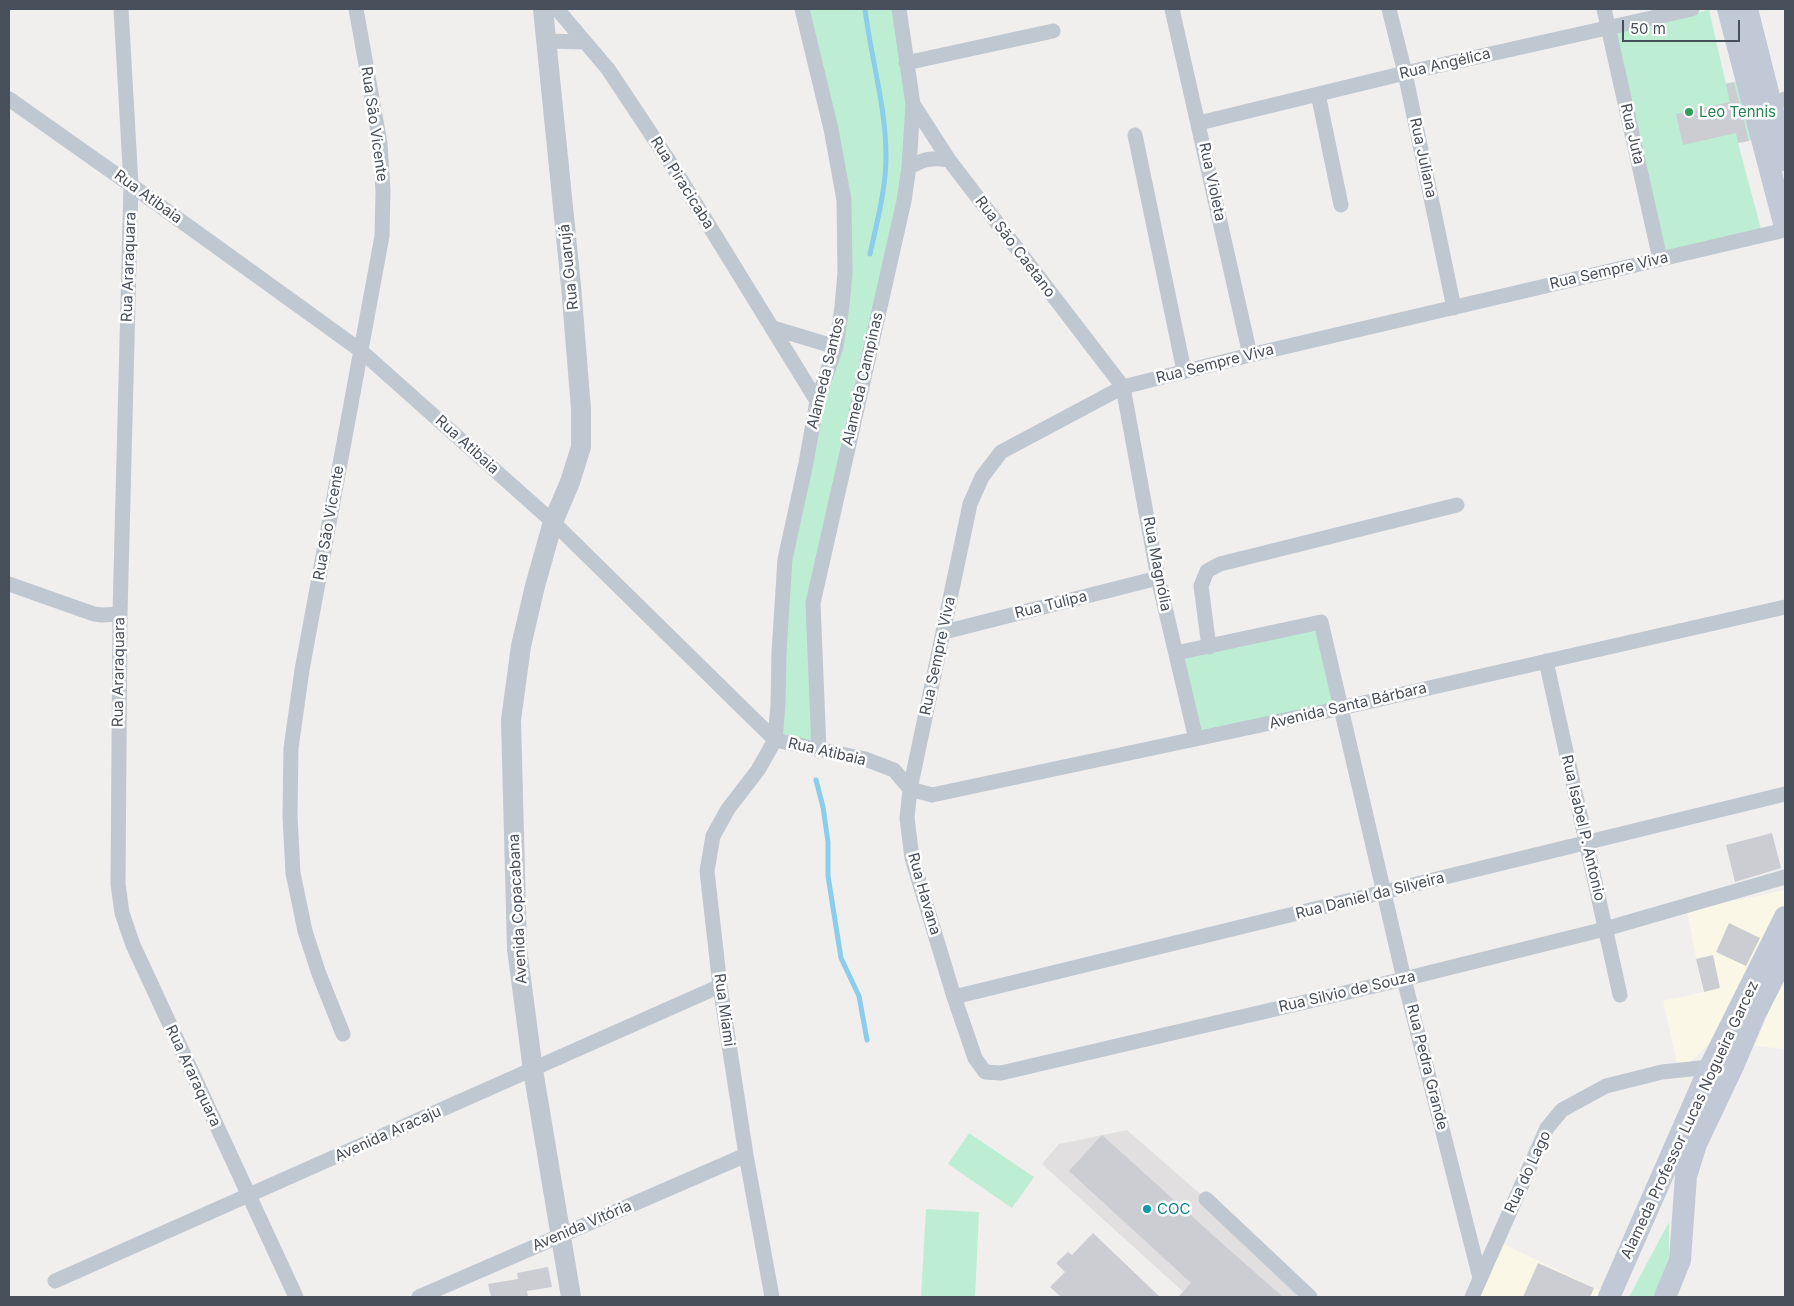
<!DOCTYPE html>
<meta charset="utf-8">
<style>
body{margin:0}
#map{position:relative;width:1794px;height:1306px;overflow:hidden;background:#f1eeee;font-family:Inter,sans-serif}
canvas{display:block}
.frame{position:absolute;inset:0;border:10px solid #474f5b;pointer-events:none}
.scale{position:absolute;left:1622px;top:20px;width:118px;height:22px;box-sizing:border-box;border:2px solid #474f5b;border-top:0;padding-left:6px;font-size:15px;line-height:18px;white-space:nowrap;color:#474f5b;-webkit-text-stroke:4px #fff;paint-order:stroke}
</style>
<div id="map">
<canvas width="1794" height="1306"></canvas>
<div class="frame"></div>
<div class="scale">50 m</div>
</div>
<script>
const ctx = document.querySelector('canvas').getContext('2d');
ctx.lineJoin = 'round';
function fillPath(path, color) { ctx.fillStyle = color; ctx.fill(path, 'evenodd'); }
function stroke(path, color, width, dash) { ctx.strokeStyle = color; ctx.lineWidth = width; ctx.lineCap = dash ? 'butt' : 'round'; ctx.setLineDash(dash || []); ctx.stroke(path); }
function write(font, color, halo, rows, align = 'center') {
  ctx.font = font + ' Inter,sans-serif'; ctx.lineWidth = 5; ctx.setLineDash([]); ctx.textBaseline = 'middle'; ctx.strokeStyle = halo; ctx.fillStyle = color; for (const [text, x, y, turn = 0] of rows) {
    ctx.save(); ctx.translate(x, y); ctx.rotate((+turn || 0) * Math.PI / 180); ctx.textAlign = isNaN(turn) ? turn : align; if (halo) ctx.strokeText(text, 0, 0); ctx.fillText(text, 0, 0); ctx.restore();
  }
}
const commercial = new Path2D(`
 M1785,890V960L1742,1013L1679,1072L1663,1001L1703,992L1687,911Z
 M1785,973V1049L1755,1046Z
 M1497,1241L1614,1297H1472Z`);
const education = new Path2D(`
 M1127,1130L1206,1199L1310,1297H1189L1042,1164L1059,1144Z`);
const green = new Path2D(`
 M802,9H899L906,63L909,167L813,603L819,750L775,740L785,559L836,347L844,200Z
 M1709,10L1726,84L1738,81L1752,140L1738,143L1761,229L1664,252L1616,30Z
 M1321,622L1341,708L1196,739L1176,653Z
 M969,1133L1034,1177L1012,1208L948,1164Z
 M926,1209L979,1212L975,1297H921Z
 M1669,1222V1256L1655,1297H1629Z`);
const stream = new Path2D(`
 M865,9C871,58 886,107 886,156C886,189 877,222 870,254
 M816,780L823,807L828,842V876L841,958L859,996L867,1040`);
const building = new Path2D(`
 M1734,82L1749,141L1738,143L1736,133L1683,145L1676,114L1730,102L1726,84Z
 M1772,833L1781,868L1735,882L1726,845Z
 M1729,923L1760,938L1746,966L1716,952Z
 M1713,955L1720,988L1704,992L1696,959Z
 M1102,1135L1225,1246L1283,1297H1178L1191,1283L1069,1171Z
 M1093,1233L1160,1297H1061L1050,1287L1065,1272L1056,1263L1068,1252L1072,1255Z
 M1538,1263L1594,1288L1590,1297H1523Z
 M548,1267L552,1287L527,1291L528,1297H491L488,1284L518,1279L517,1273Z`);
const minor = new Path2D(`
 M121,9L131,185L120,614L118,884L122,913L133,945L296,1297
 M557,9L608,69L673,167L817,401
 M1172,9L1250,355
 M1389,9L1405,73L1454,308
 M1604,9L1660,259
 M546,41L585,42
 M906,63L1053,31
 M1318,94L1341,205
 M9,99L131,185L360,350L553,522L775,740L865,759L894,770L910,789
 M913,104L949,160L1123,387L1158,578L1196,739
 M1771,106L1785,99
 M1199,123L1405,73L1692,9
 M1135,135L1184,371
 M909,167C925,159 931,157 949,160
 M1785,230L1250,355L1123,387L1001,452L982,477L970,504L910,789L907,818L912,858L954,997L975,1058L985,1072L1001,1073L1404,979L1605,929L1785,877
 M773,328L836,347
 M9,584L94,614L102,615L120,614
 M944,632L1158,578
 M1209,647L1201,586L1207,571L1220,564L1457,505
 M1176,653L1321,622L1404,979L1480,1278
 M1546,661L1620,995
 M819,750L813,603L904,201L909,167L913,104L899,9
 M910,789L932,795L1341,708L1785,607
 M954,997L1785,794
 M343,1034L319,974L305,931L293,873L290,816L291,748L302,670L382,236L383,191L380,143L356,9
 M1206,1199L1310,1297
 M55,1281L720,986
 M419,1297L746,1155
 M772,1297L746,1155L720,986L707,871L713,836L728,809L758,770L775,740L778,705L779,652L785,559L806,463L817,401L836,347L842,306L845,273L844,200L831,129L802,9
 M1472,1297L1547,1128L1562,1110L1606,1086L1662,1072L1710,1067`);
const tertiary = new Path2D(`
 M543,9L571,286L581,409V447L570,482L553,522L535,586L521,646L511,720L517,949L533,1070L571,1297`);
const secondary = new Path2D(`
 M1728,9L1785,227
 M1747,9L1785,160
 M1609,1297L1710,1067L1785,917
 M1665,1297L1680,1260L1686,1176L1696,1144L1733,1066L1755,1014L1785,955`);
const markers = [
 [1689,112,5,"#2e9e5b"],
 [1147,1209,5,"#0f9aa8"]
];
const streetNames = [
 ["Rua Angélica",1445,64,-13],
 ["Rua São Vicente",374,124,82],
 ["Rua Juta",1632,134,77],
 ["Rua Juliana",1423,158,78],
 ["Rua Violeta",1212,182,78],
 ["Rua Piracicaba",682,183,58],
 ["Rua Atibaia",148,197,36],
 ["Rua São Caetano",1015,247,53],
 ["Rua Araraquara",129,267,-88],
 ["Rua Guarujá",569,267,-96],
 ["Rua Sempre Viva",1609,271,-13],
 ["Rua Sempre Viva",1215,364,-14],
 ["Alameda Santos",826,373,-76],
 ["Alameda Campinas",863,379,-77],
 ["Rua Atibaia",467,445,42],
 ["Rua São Vicente",329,523,-80],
 ["Rua Magnólia",1157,564,79],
 ["Rua Tulipa",1051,605,-14],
 ["Rua Sempre Viva",938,656,-78],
 ["Rua Araraquara",119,672,-89],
 ["Avenida Santa Bárbara",1348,706,-13],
 ["Rua Atibaia",827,752,13],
 ["Rua Isabel P. Antonio",1583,828,77],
 ["Rua Havana",924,894,74],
 ["Rua Daniel da Silveira",1370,896,-14],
 ["Avenida Copacabana",518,909,-93],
 ["Rua Silvio de Souza",1347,992,-13],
 ["Rua Miami",724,1010,82],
 ["Rua Pedra Grande",1427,1067,76],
 ["Rua Araraquara",193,1076,65],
 ["Alameda Professor Lucas Nogueira Garcez",1690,1120,-65],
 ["Avenida Aracaju",388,1134,-24],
 ["Rua do Lago",1528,1172,-65],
 ["Avenida Vitória",582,1226,-23]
];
const leisureNames = [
 ["Leo Tennis",1699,112]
];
const cultureNames = [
 ["COC",1157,1209]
];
fillPath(commercial, '#fbf7e7');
fillPath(education, '#e2dfe0');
fillPath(green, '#bdeed4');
stroke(stream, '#8bcdea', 5);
fillPath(building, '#cbcdd3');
stroke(minor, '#bfc7d0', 15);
stroke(tertiary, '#bfc7d0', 20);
stroke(secondary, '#c1c9d7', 22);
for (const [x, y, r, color] of markers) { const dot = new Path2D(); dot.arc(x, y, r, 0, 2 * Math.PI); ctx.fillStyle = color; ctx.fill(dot); stroke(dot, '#fff', 2); }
write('15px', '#474f5b', '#fff', streetNames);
write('15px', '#27864d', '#fff', leisureNames, 'left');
write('15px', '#0d838f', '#fff', cultureNames, 'left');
</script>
